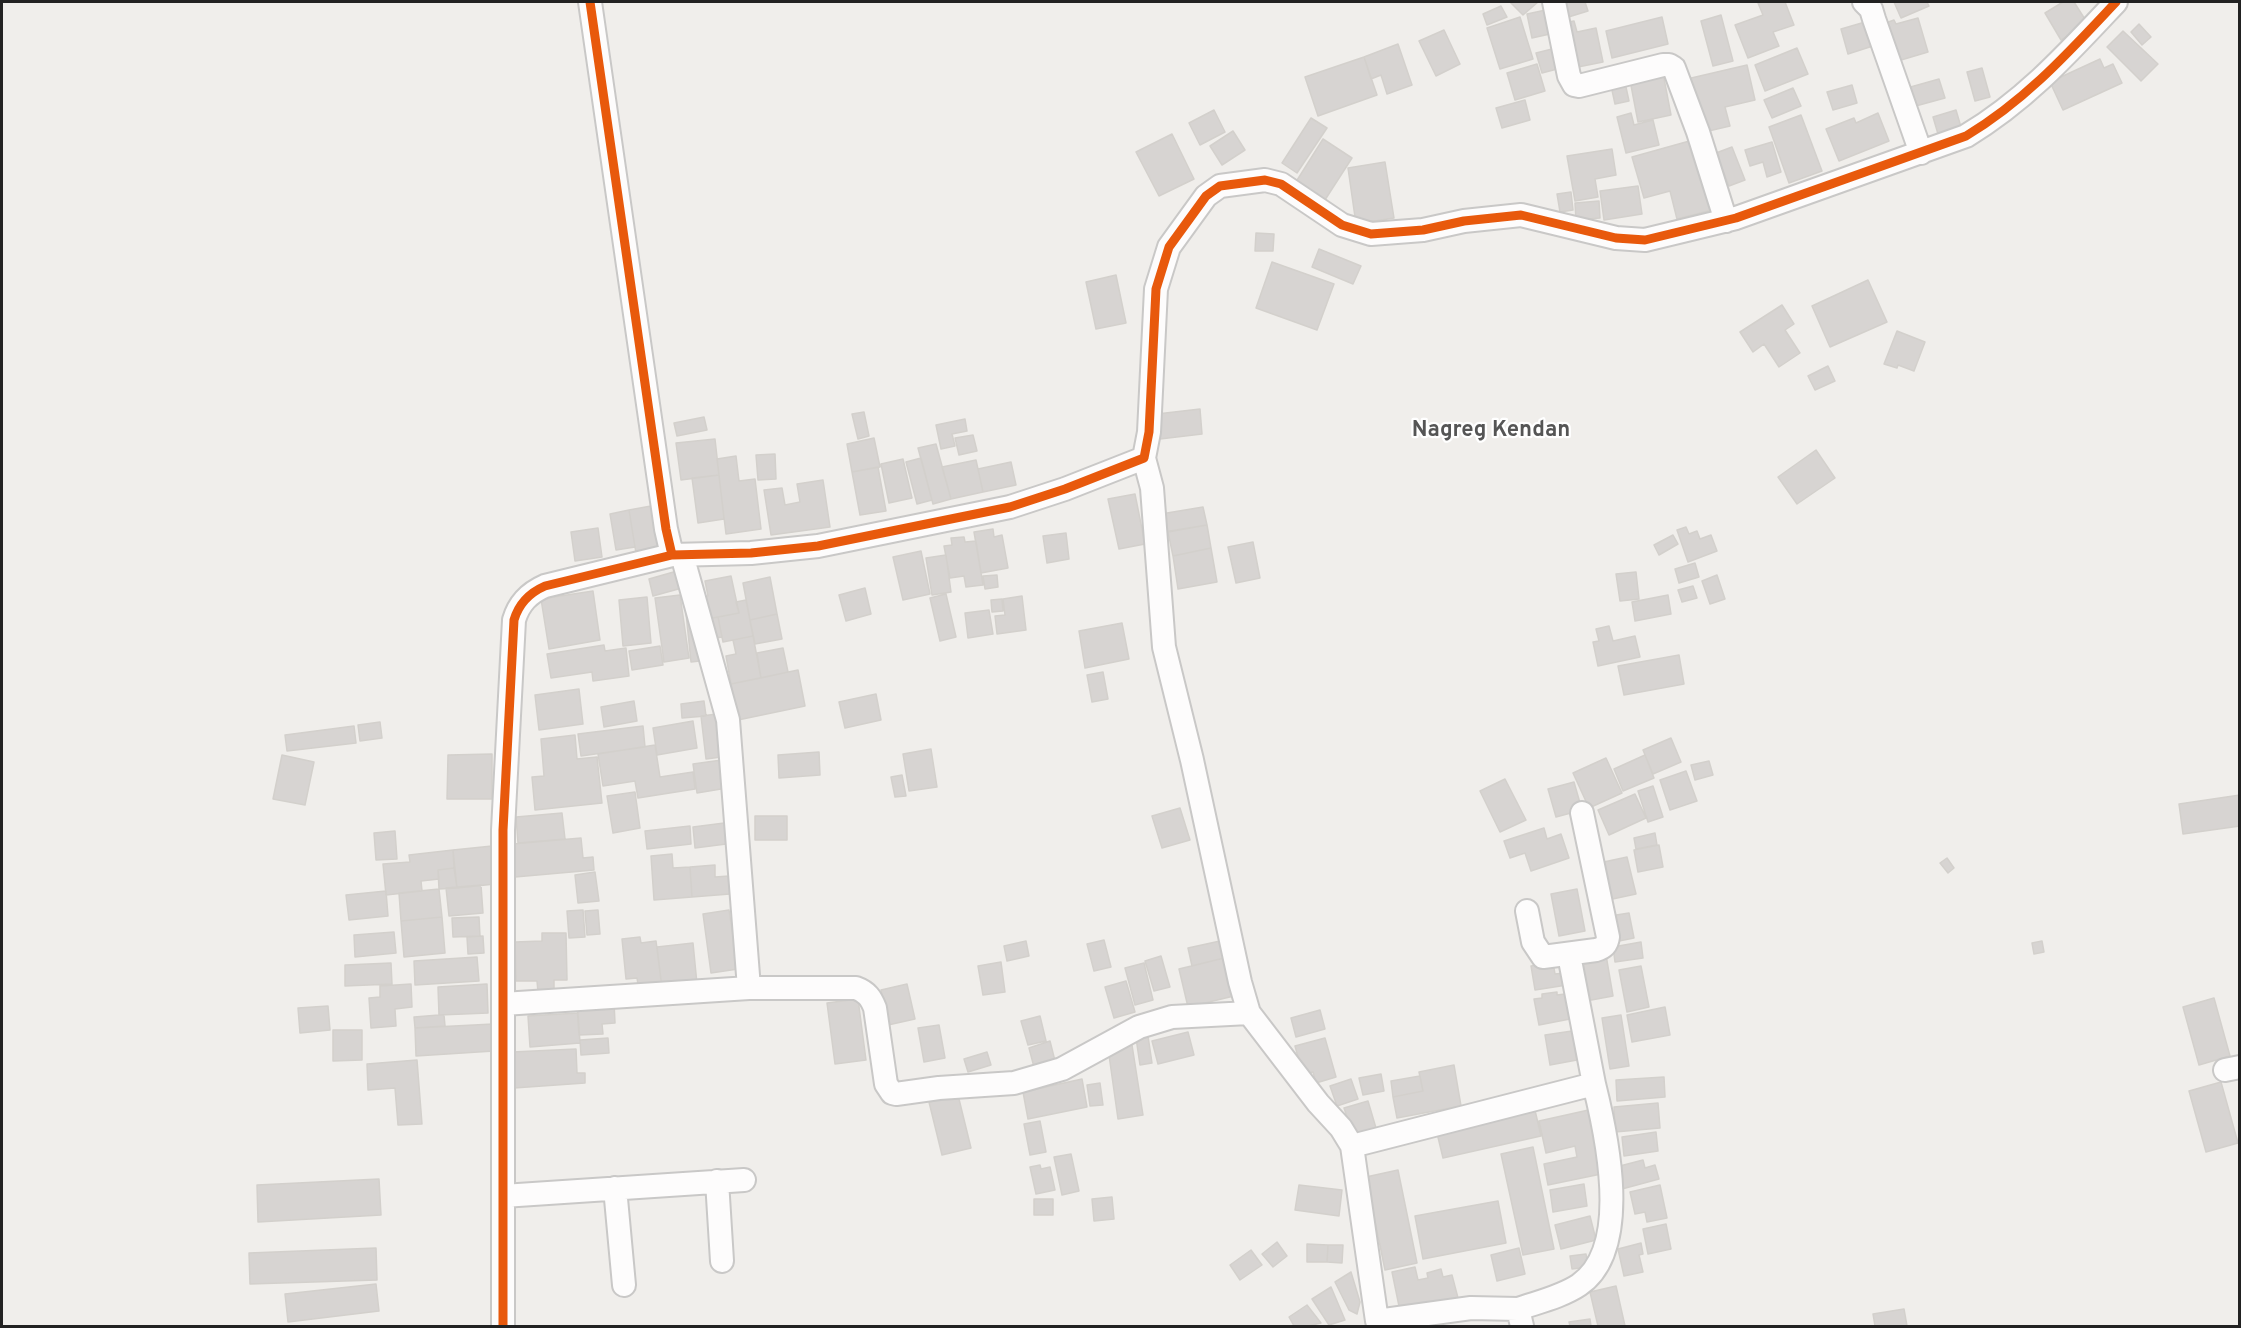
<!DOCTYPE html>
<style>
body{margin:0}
#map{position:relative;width:2241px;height:1328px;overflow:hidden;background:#f0eeeb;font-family:Overpass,sans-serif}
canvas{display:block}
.frame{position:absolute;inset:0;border:3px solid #222;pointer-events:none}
</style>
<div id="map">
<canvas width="2241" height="1328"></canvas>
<div class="frame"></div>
</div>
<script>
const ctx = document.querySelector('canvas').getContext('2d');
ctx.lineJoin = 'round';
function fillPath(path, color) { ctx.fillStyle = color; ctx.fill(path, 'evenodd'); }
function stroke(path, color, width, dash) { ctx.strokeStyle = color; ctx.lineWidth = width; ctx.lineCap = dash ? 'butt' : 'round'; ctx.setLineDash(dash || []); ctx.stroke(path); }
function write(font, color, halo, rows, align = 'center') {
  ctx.font = font + ' Overpass,sans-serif'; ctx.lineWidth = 4.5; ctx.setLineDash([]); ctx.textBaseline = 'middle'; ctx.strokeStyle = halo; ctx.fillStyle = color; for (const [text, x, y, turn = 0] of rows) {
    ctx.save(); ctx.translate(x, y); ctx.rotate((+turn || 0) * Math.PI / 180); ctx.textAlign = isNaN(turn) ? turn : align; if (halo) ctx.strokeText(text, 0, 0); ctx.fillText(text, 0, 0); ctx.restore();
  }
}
const building = new Path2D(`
 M1510,2H1538L1523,15Z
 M1557,2H1585L1588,11L1562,19Z
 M1763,2H1785L1794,25L1773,32L1779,46L1748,58L1735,25L1763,15L1758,3Z
 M1894,2H1927L1929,6L1901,18Z
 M2063,2H2074L2088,24L2061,40L2045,13Z
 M1501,6L1507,17L1487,25L1483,14Z
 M1555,8L1559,32L1532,38L1527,14Z
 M1721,15L1733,61L1713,66L1701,21Z
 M1520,17L1533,59L1500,69L1487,28Z
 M1662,17L1668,44L1612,58L1606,31Z
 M1918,18L1928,52L1891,63L1880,25L1894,20L1896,24Z
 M1872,20L1879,44L1848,54L1841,29Z
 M1574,21L1577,32L1596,28L1603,62L1573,68L1563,23Z
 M2139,24L2151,37L2142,45L2131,32Z
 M1444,30L1460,64L1436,76L1419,41Z
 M2123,31L2158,64L2141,81L2107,47Z
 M1398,44L1412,85L1387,94L1381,75L1371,79L1364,57Z
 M1556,48L1561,68L1542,73L1536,53Z
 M1797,48L1808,74L1765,91L1755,65Z
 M1364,57L1377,95L1318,116L1305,77Z
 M2100,59L2104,68L2113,64L2122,83L2063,110L2050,82Z
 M1537,64L1545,91L1515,100L1507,73Z
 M1747,65L1755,100L1725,107L1730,126L1700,133L1687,79Z
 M1662,68L1671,115L1638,122L1629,75Z
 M1982,68L1990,97L1975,101L1967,72Z
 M1624,78L1629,101L1615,104L1610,81Z
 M1939,79L1945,98L1912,107L1907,88Z
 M1852,85L1857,103L1833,110L1827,92Z
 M1793,88L1801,106L1772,118L1764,100Z
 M1525,100L1530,120L1502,128L1496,108Z
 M1214,110L1225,132L1200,145L1189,123Z
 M1956,110L1961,127L1938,134L1933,117Z
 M1631,113L1634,125L1653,120L1659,145L1626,153L1617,117Z
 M1878,113L1889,141L1839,161L1826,129L1854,118L1856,123Z
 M1801,115L1822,171L1789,183L1769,127Z
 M1311,118L1327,128L1297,173L1282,163Z
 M1233,131L1245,150L1222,165L1210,146Z
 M1172,134L1194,179L1159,196L1136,152Z
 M1323,139L1352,158L1323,203L1294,185Z
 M1693,140L1712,210L1677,219L1670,191L1644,198L1632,157Z
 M1772,142L1781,172L1767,177L1763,162L1750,166L1745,150Z
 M1732,147L1745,180L1729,186L1716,153Z
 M1612,149L1616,175L1595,179L1598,197L1575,201L1567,156Z
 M1385,162L1394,218L1356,224L1348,168Z
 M1638,186L1642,214L1604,220L1600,191Z
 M1571,192L1573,210L1560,212L1557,194Z
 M1599,201L1600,218L1576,220L1575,203Z
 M1256,233L1274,234L1273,251H1255Z
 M1319,249L1361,266L1353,284L1312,267Z
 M1272,262L1334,284L1317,330L1256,308Z
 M1116,275L1126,323L1096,329L1086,282Z
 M1868,280L1887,322L1830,347L1812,306Z
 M1782,305L1794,324L1785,330L1800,353L1779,367L1764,344L1753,352L1740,332Z
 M1897,331L1925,342L1914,371L1898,365L1897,368L1884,364Z
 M1828,366L1835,381L1815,390L1808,376Z
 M1200,409L1202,434L1160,439L1157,414Z
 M864,412L869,436L858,439L852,414Z
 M704,417L707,430L677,436L674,423Z
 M965,419L967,431L952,434L955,446L941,449L936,425Z
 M973,435L977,451L959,455L955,438Z
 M874,438L880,467L852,472L847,444Z
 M715,439L719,475L681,480L676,443Z
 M936,444L951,499L933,504L918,448Z
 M1816,450L1835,478L1797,504L1778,477Z
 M775,454L776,479L758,480L756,455Z
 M736,456L739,481L755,479L761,529L726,534L717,459Z
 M921,458L932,500L917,504L906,462Z
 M903,459L912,498L889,503L881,464Z
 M976,460L983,492L951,499L942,467Z
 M1011,462L1016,485L983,492L978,469Z
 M878,467L886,511L860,515L852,472Z
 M719,475L724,519L698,523L692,478Z
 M823,480L830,527L771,535L764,490L782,488L785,505L800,502L797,484Z
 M1135,494L1145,544L1119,549L1108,499Z
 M651,506L653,517L662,515L664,530L655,531L658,549L636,553L629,510Z
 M1203,507L1207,525L1164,532L1161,514Z
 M629,510L635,547L616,550L610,514Z
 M1207,525L1211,548L1173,556L1168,532Z
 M1686,527L1689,534L1697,531L1700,539L1711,535L1717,551L1688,562L1677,530Z
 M598,528L602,557L575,561L571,532Z
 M993,529L994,537L1002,535L1008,568L981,573L974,532Z
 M1066,533L1069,559L1047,563L1043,536Z
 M1673,535L1678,544L1659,555L1654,545Z
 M964,537L965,542L976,541L983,585L966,587L964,576L950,578L944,546L952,545L951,538Z
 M1253,542L1260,578L1236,583L1228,547Z
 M1211,548L1217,582L1178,589L1173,556Z
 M921,551L930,594L903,600L893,557Z
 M946,555L951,592L932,595L926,558Z
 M1695,563L1699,577L1679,583L1675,569Z
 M677,571L682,588L653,596L649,579Z
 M1636,572L1639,599L1620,601L1616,574Z
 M997,575L998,587L985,589L983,576Z
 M1717,575L1725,599L1710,604L1702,581Z
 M731,576L739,613L707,619L697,598L708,596L705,581Z
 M770,577L777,614L750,620L743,583Z
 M1693,586L1697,598L1682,602L1678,590Z
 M865,588L871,614L846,621L839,595Z
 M593,591L600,640L549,649L541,599Z
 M946,594L956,637L940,641L930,598Z
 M680,595L689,658L664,662L655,598Z
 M1668,595L1671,614L1635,621L1632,602Z
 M1022,596L1026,630L997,634L995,616L1005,615L1003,599Z
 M647,597L651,643L623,646L619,600Z
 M1002,599L1003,611L992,612L991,600Z
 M746,600L753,636L723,642L718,617L739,613L736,602Z
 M989,610L993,634L968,638L965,613Z
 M695,612L700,661L691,662L686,613Z
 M777,614L782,639L755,644L750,620Z
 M718,617L722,637L710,639L707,619Z
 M1122,623L1129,659L1085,668L1079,631Z
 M1609,626L1613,641L1635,636L1640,657L1598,666L1593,642L1599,641L1596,629Z
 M753,636L761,678L731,684L726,656L736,654L733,640Z
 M604,645L605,651L626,648L629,676L593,681L592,672L551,678L547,654Z
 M660,646L663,665L632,670L629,651Z
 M783,648L788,672L761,678L757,653Z
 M1679,655L1684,684L1624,695L1618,666Z
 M798,670L805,706L738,720L731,684Z
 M1103,672L1108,699L1092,702L1087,675Z
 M579,689L583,724L539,730L535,695Z
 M876,694L881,720L845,728L839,702Z
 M634,701L637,721L604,727L601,707Z
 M704,701L706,716L682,718L681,704Z
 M725,713L729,756L706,759L701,716Z
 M693,721L697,748L657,755L653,728Z
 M380,722L382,738L360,741L358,725Z
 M354,726L356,743L287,751L285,735Z
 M643,726L645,747L581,756L578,734Z
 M575,735L577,759L597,757L602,803L535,810L532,777L544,776L541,739Z
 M1671,738L1681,762L1653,774L1643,750Z
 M655,745L660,777L693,772L695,789L638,798L635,781L603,786L598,754Z
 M931,749L937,787L909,791L903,754Z
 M819,752L820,775L779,778L778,755Z
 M492,754V799H447L448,755Z
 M282,755L314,762L305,805L273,799Z
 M1645,755L1654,778L1623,791L1614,769Z
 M1606,758L1622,793L1589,808L1573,773Z
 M729,759L733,787L697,793L693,764Z
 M1709,761L1713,775L1695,780L1691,765Z
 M1686,771L1697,801L1670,810L1660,780Z
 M902,775L906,796L895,797L891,777Z
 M1505,779L1526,820L1500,832L1480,791Z
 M1574,782L1582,810L1556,817L1548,789Z
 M1653,786L1663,817L1648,822L1638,791Z
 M635,792L640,828L613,833L607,796Z
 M1635,794L1646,818L1609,835L1598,810Z
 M2240,795V826L2183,834L2179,804Z
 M1180,808L1190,840L1162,848L1152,816Z
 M562,813L565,839L518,843L516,817Z
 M755,816H787V840H755Z
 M732,822L734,843L695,848L693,827Z
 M690,826L691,844L647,849L645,831Z
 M1544,828L1547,839L1561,834L1569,858L1531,871L1525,853L1510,858L1504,841Z
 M395,831L397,859L376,860L374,833Z
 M1655,833L1657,845L1636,849L1634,838Z
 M581,838L583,858L593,857L594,870L515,877L512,844Z
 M1659,845L1663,867L1638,872L1634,850Z
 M492,846L495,884L457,888L453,850Z
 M453,850L454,868L438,870L439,879L421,881L422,891L386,895L383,864L410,862L409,855Z
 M672,854L673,868L690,867L692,897L654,900L651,856Z
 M1627,857L1636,894L1608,900L1599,863Z
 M1947,858L1954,868L1948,873L1940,863Z
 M715,865V877L729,876L730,894L692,897L690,867Z
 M454,868L457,888L439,889L438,870Z
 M595,872L599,901L578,903L575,875Z
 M481,885L483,913L449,916L446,888Z
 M439,889L442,917L401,921L399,893Z
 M1577,889L1585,931L1559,936L1551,894Z
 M386,891L388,916L349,920L346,895Z
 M583,910L585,937L569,938L567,911Z
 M598,910L600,934L587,935L585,911Z
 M729,910L738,969L711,973L703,914Z
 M1629,913L1634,938L1614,942L1610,916Z
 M442,917L445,953L404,957L401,921Z
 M479,917L480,936L453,937L452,918Z
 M394,932L396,953L355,957L354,935Z
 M542,933H566L567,980H554V992H538L537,981H516L515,942L542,941Z
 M483,936L484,953L468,954L467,937Z
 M640,937L641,943L656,941L662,988L639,991L637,978L626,979L622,939Z
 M1104,940L1111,967L1094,971L1087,944Z
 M1026,941L1029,956L1007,961L1004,946Z
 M1220,941L1224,958L1192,966L1188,948Z
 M2042,941L2044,952L2034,954L2032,943Z
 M1641,942L1643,958L1615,962L1613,947Z
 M693,943L697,984L662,988L657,947Z
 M1606,955L1613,996L1586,1001L1579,959Z
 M1161,956L1170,987L1154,991L1145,961Z
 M477,957L479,981L415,985L414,961Z
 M1224,958L1234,996L1188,1007L1179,969Z
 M1001,962L1005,992L983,995L978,966Z
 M1553,962L1555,974L1565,973L1567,985L1535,990L1531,966Z
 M391,963L392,984L345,986V965Z
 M1144,963L1153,1000L1135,1005L1125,968Z
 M1641,966L1649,1007L1627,1012L1619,970Z
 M1126,981L1135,1012L1114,1018L1105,987Z
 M411,984L412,1007L395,1009L396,1026L371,1028L369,998L380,997V986Z
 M487,984L488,1013L439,1015L438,987Z
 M907,984L915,1019L888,1025L881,990Z
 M1557,992V995L1565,994L1570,1019L1539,1025L1534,999L1542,998V994Z
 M2214,998L2230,1056L2199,1065L2183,1007Z
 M858,999L866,1060L835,1064L827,1003Z
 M614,1002L615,1023L602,1024L603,1034L579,1035L577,1005Z
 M328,1006L330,1030L300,1033L298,1008Z
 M1665,1007L1670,1035L1632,1042L1627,1015Z
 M1320,1010L1325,1029L1296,1037L1291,1018Z
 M578,1013L580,1043L530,1047L528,1016Z
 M439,1015H444L445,1026L415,1028L414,1017Z
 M1621,1015L1629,1066L1610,1069L1602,1018Z
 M1040,1016L1046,1041L1028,1045L1021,1021Z
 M493,1024L494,1051L416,1056L415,1028Z
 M939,1025L945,1058L924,1062L918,1028Z
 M333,1030H362V1060L333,1061Z
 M1572,1031L1577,1060L1550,1065L1545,1035Z
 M1188,1032L1194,1055L1158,1064L1152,1041Z
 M1148,1036L1152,1063L1140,1065L1136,1038Z
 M608,1038L609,1053L581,1055L580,1040Z
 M1325,1038L1336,1077L1316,1083L1313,1072L1303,1075L1295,1046Z
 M1050,1041L1055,1061L1034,1067L1029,1048Z
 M1132,1045L1143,1115L1118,1119L1108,1048Z
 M576,1049L577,1073H585V1083L514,1088L512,1052Z
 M987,1052L991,1065L968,1072L964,1059Z
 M417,1060L422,1124L398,1125L395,1088L368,1090L367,1064Z
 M1454,1065L1461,1106L1397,1118L1393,1097L1423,1091L1419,1072Z
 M1381,1074L1384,1091L1363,1095L1359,1078Z
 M1420,1076L1423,1091L1393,1097L1391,1081Z
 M1664,1077L1665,1097L1617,1101L1616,1080Z
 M1082,1079L1087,1107L1028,1119L1023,1092Z
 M1351,1079L1358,1099L1337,1106L1330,1086Z
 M2221,1082L2238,1143L2206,1152L2189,1091Z
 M1100,1083L1103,1105L1090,1106L1087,1085Z
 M958,1095L971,1148L942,1155L929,1102Z
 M1368,1101L1376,1128L1353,1135L1344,1108Z
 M1658,1103L1660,1128L1615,1132L1614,1107Z
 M1534,1106L1541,1136L1443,1158L1436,1129Z
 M1593,1109L1606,1173L1548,1185L1544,1164L1577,1157L1575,1146L1546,1153L1539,1121Z
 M1040,1121L1046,1152L1030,1155L1024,1124Z
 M1656,1132L1658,1151L1624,1156L1622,1137Z
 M1533,1147L1554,1249L1523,1255L1501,1154Z
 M1071,1154L1079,1191L1062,1195L1054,1157Z
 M1643,1160L1645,1168L1655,1165L1659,1179L1622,1189L1616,1167Z
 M1040,1165L1041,1169L1050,1167L1055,1190L1036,1194L1030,1167Z
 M1398,1170L1417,1263L1385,1270L1366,1177Z
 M379,1179L381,1215L258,1222L257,1185Z
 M1584,1184L1587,1206L1553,1212L1550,1190Z
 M1299,1185L1342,1190L1339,1216L1295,1210Z
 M1660,1185L1667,1218L1647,1222L1645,1212L1635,1214L1630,1192Z
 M1112,1197L1114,1219L1094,1221L1092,1199Z
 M1034,1199H1053V1215H1034Z
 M1498,1201L1506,1243L1423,1259L1415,1216Z
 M1590,1216L1596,1240L1561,1249L1555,1225Z
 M1666,1224L1671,1249L1648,1254L1643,1229Z
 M1277,1242L1287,1256L1273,1267L1262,1254Z
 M1641,1243L1643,1254L1639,1255L1643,1272L1624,1276L1618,1249Z
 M1307,1244L1328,1245L1327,1262H1307Z
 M1328,1245H1343L1342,1263L1327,1262Z
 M376,1248L377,1280L250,1284L249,1253Z
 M1519,1248L1525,1274L1497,1281L1491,1255Z
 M1251,1250L1262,1265L1240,1280L1230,1265Z
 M1586,1254L1588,1267L1572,1269L1570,1256Z
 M1415,1267L1418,1280L1428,1278L1427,1273L1441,1269L1443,1277L1452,1275L1458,1298L1400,1311L1392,1272Z
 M1351,1272L1360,1302L1357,1314L1349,1310L1335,1282Z
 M376,1284L379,1311L288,1322L285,1294Z
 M1616,1286L1625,1326H1598L1590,1292Z
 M1331,1287L1345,1320L1329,1325L1312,1299Z
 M1307,1305L1321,1323L1308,1326H1294L1289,1317Z
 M1904,1309L1907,1326H1875L1873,1314Z
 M1590,1319L1591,1326H1570L1569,1322Z`);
const street = new Path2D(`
 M1554,2L1569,76L1574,85L1579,86L1663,65H1669L1674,68L1698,132L1726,221
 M1864,2L1871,9L1874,19L1921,153
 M1144,458L1152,488L1164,647L1192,760L1240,982L1249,1013L1318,1103L1341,1128L1352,1146L1377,1321L1471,1308L1518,1309L1522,1326
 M672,555L751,553L818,546L1010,507L1065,489L1144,458L1149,432L1156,289L1169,247L1206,196L1220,186L1265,180L1281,184L1342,225L1371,234L1423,230L1464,221L1521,215L1616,238L1645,240L1736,218L1966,136C2026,100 2069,52 2116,2
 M682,555L728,720L749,988
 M1527,911L1533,942L1543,957L1596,950C1604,948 1607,945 1608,937L1582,813
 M1569,955L1594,1084
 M503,1004L749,988H856C867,992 871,998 875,1008L886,1084L892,1093L896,1094L939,1088L1014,1083L1062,1069L1139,1027L1172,1017L1249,1013
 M2225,1070L2240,1067
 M1352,1146L1594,1084C1607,1136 1632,1249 1579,1285C1561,1297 1538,1302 1518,1309
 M717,1181L722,1261
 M615,1188L624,1285
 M503,1196L744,1180
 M503,1326V830L514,620C519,603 529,593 545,586L672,555L666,529L590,2`);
const cycleway = new Path2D(`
 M672,555L751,553L818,546L1010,507L1065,489L1144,458L1149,432L1156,289L1169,247L1206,196L1220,186L1265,180L1281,184L1342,225L1371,234L1423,230L1464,221L1521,215L1616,238L1645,240L1736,218L1966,136C2026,100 2069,52 2116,2
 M503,1326V830L514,620C519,603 529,593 545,586L672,555L666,529L590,2`);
const quarterNames = [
 ["Nagreg Kendan",1491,432]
];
fillPath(building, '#d7d4d2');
stroke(building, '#d3d0cc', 1.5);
stroke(street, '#c9c8c7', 26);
stroke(street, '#fdfcfc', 22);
stroke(cycleway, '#e8590c', 9);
write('bold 22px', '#555', '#fff', quarterNames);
</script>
